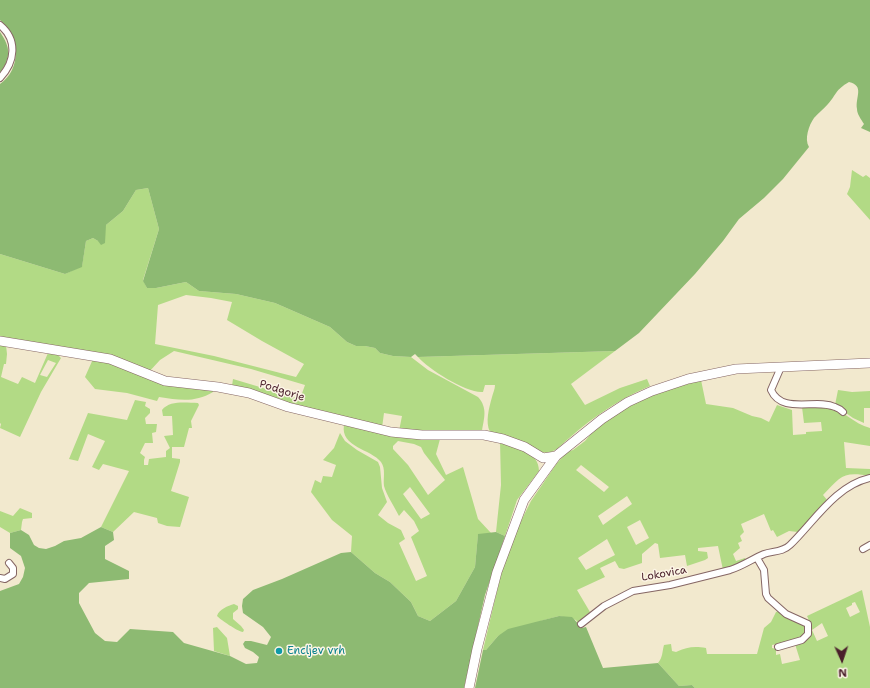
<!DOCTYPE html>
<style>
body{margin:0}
#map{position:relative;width:870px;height:688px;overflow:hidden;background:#f2e9ce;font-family:"Shantell Sans",sans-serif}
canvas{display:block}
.north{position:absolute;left:822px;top:640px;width:40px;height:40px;-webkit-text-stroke:3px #fcf5e5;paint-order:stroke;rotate:177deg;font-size:11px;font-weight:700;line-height:16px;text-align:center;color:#4a1f2b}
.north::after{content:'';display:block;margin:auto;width:14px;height:18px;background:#4a1f2b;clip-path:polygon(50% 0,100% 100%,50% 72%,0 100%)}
</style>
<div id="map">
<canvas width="870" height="688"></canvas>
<div class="north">N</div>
</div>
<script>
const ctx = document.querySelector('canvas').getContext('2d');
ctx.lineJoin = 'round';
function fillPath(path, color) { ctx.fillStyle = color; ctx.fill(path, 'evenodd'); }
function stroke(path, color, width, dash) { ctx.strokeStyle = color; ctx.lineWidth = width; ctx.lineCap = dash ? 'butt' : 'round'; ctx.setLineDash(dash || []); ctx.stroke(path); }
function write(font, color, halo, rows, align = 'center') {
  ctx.font = font + ' "Shantell Sans",sans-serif'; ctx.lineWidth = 3; ctx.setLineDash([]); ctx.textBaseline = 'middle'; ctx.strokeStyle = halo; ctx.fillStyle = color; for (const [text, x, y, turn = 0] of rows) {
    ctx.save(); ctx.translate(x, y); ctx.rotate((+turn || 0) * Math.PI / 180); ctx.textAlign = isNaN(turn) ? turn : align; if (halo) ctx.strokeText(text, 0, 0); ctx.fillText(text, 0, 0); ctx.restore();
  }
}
const green = new Path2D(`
 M852,170L863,177L866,175L870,178V220L847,194L850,187Z
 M148,188L159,229L143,280L147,288H156L186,282L199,291L236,294L275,303L330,327L347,342L356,346H365L375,348L380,353L393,356L411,357L428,370L478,397C488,408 484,418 482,431H399L402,416L384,413L382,428L343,419L232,386L233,379L300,399L305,385L251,369L174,351L160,360L148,373L130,364L0,339V254L65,274L82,266L86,241L93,238L98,241L106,225L123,211L136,190ZM186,295L211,298L232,302L227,320L262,341L304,364L296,377L214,356L155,344L158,305Z
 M0,343L6,345L7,354L6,364H4L1,377L18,384L22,377L35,383L48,353L58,355L61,358L41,392L20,437L0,428L1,424L0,423ZM48,360L56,363L47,377L40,375Z
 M615,351L571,384L585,405L620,388L647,379L650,386C614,401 585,423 557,449L549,453L541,452L490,432C485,422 489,408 492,397C493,393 495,389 495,385H485L483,392C468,394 428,369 418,357Z
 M93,359L213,389V392C195,403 179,400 159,397L157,401L127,393L95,389L85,377Z
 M701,380L706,404L733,408L752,416L761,418L769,422L777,405L792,410L793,435L806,434V432L822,431L821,422L804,423L802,407C810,406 820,404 828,406C843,410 854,424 870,428V446L844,442L846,468L870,469V476C842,471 841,477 823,495L828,501L798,532L789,531L777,537L773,530L771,531L764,514L741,524L744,532L740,536L742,541L738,543L740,548L733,554L736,561L745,558L747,562L723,570L718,546L698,548V551L707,552L708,558L705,560L687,566L685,555L660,558L658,544L655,543L642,554V563L624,569L619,568L615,561L600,568L605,577L577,590L590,612L578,623L576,620L559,616L544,620L498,636L486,650H483L501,574L519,525L531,501L557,463L567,452L573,450L585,441L599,424L616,413L656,393ZM581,465L609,487L604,492L576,470ZM627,496L632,504L603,525L598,516ZM640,520L649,538L636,545L627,527ZM607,539L615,555L586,570L578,558Z
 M838,390L852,392L870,391V408H864V423L853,418L835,405Z
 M135,400L146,402L145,406L150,409V413L145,418L146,424H157L156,432L152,433L153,443H145L140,453L145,457L144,460V465H148L149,459L166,457V451L170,448L164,436L173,435L172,416H163L162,410C170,400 186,403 198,403L199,405L191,421L192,428H189L184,447H172V458L180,459V462L171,491L189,497L180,527L167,526L158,523L157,518L134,512L113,532L101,527L129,471L103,464L99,470L92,467L105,441L88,434L78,461L69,459L88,413L127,420Z
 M344,425L382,434L407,438L440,439L436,454L446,475L463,467L478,519L491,533L478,535L475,567L456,601L430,621L418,616L411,602L390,582L375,573L351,552L352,536L332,520L311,492L315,480L321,483L323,476L332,477L336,465L323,460L334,448L340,433L345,441L357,450L378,462L380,467L382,488L387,502L378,515L388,523L401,530L405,539L399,543L416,581L427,576L411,537L419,531L414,521L404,510L399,516C395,508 386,494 384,486C383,478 386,469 381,462C371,449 340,447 344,425ZM398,441L414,444L421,447L424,453L445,480L428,495L408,465L393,449V446ZM410,487L430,514L421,519L403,494Z
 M500,441C515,447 539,451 539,471L517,500L505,536L496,532L501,485Z
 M20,508L32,513V518L23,519L22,522L21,530L10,533L0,527V511L13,516Z
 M862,590L870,627V688H695L692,685L679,686L658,663C663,657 662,652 664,645L671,644L672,651L676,652C687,647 694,646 706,648L707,654H757L764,628L771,622L776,612L779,611L804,624L806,633L802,638L772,645V648L776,649V655L780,654L782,664L800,660L795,644C799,643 804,642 807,639C812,634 810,621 807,616ZM855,602L860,612L850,617L846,608L852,605V603ZM822,623L828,636L817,641L812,630Z
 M234,604L238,606V609L233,613V619L241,626L244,630L243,632C237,631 221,620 217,616C219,609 228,606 234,604Z
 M217,627L227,638L230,656L214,651L213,628Z`);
const forest = new Path2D(`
 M0,0H870V132L861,128L864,124C861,119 857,114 857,109C855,97 865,86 849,82C835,90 837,94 828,104C824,109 818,113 814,118C809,125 804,139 809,147L783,179L764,198L739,219L723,241L695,274L639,333L615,351L418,357L415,354L411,357L393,356L380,353L375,348L365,346H356L347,342L330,327L275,303L236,294L199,291L186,282L156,288H147L143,281L159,229L148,188L136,190L123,211L106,225L105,243L101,245L98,241L93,238L86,241L82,267L65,274L0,254V84C22,69 20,36 0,20Z
 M0,32C11,48 11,57 0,73Z
 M101,527L113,532L114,540L105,546V559L129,571V579L89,583L79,593V603L95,633L105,641L117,642L130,629L173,632L184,643L230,656L246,664L257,663L259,657L253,652L245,648L243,644L245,641H251L267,645L271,637L263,627L243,613L242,606L243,599L253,590L282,579L341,553L351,552L375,573L390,582L411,602L418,616L430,621L456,601L475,567L478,534L496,532L505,536L485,595L464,688H0V591L19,584L23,577L25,568L21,556L10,548V533L21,530L29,535L34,545L39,548L46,549L55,546L64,541L81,538Z
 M559,616L572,617L582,628L586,627L603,668L658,663L679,686L692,685L695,688H475L483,650H486L498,636L508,629Z`);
const street = new Path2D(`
 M0,25C18,40 15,62 0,78
 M781,367L771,390C782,415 816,398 835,407C838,408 841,410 843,412
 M863,549L870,545
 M757,558L764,570L766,594L768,598L786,614L808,624V634L802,640L778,647
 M0,578L5,579L13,574V568L9,563
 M581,624L604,606L633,591L670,585L730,570C743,566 752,559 764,554C773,551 783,552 790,545C814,522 835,486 870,478`);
const secondary = new Path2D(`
 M0,341L110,359L165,381L218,387L249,393L288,407L391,432L422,435H484L503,439L525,447L543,458L556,456
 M469,688L477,649L497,572L524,500L556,456L602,419L628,402L652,391L688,379L736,369L870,363`);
const markers = [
 [279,651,4,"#0f9aa8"]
];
const streetNames = [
 ["Podgorje",282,391,18],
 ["Lokovica",664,574,-10]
];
const cultureNames = [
 ["Encljev vrh",287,651]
];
fillPath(green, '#b2da85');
fillPath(forest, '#8dba72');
stroke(street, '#856664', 8);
stroke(secondary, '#856664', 10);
stroke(street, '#fff', 6);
stroke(secondary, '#fff', 9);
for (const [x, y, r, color] of markers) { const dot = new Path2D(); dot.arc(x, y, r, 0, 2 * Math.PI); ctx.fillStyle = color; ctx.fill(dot); stroke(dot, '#fcf5e5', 1.5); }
write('11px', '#4a1f2b', '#fcf5e5', streetNames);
write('11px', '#0d838f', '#fcf5e5', cultureNames, 'left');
</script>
